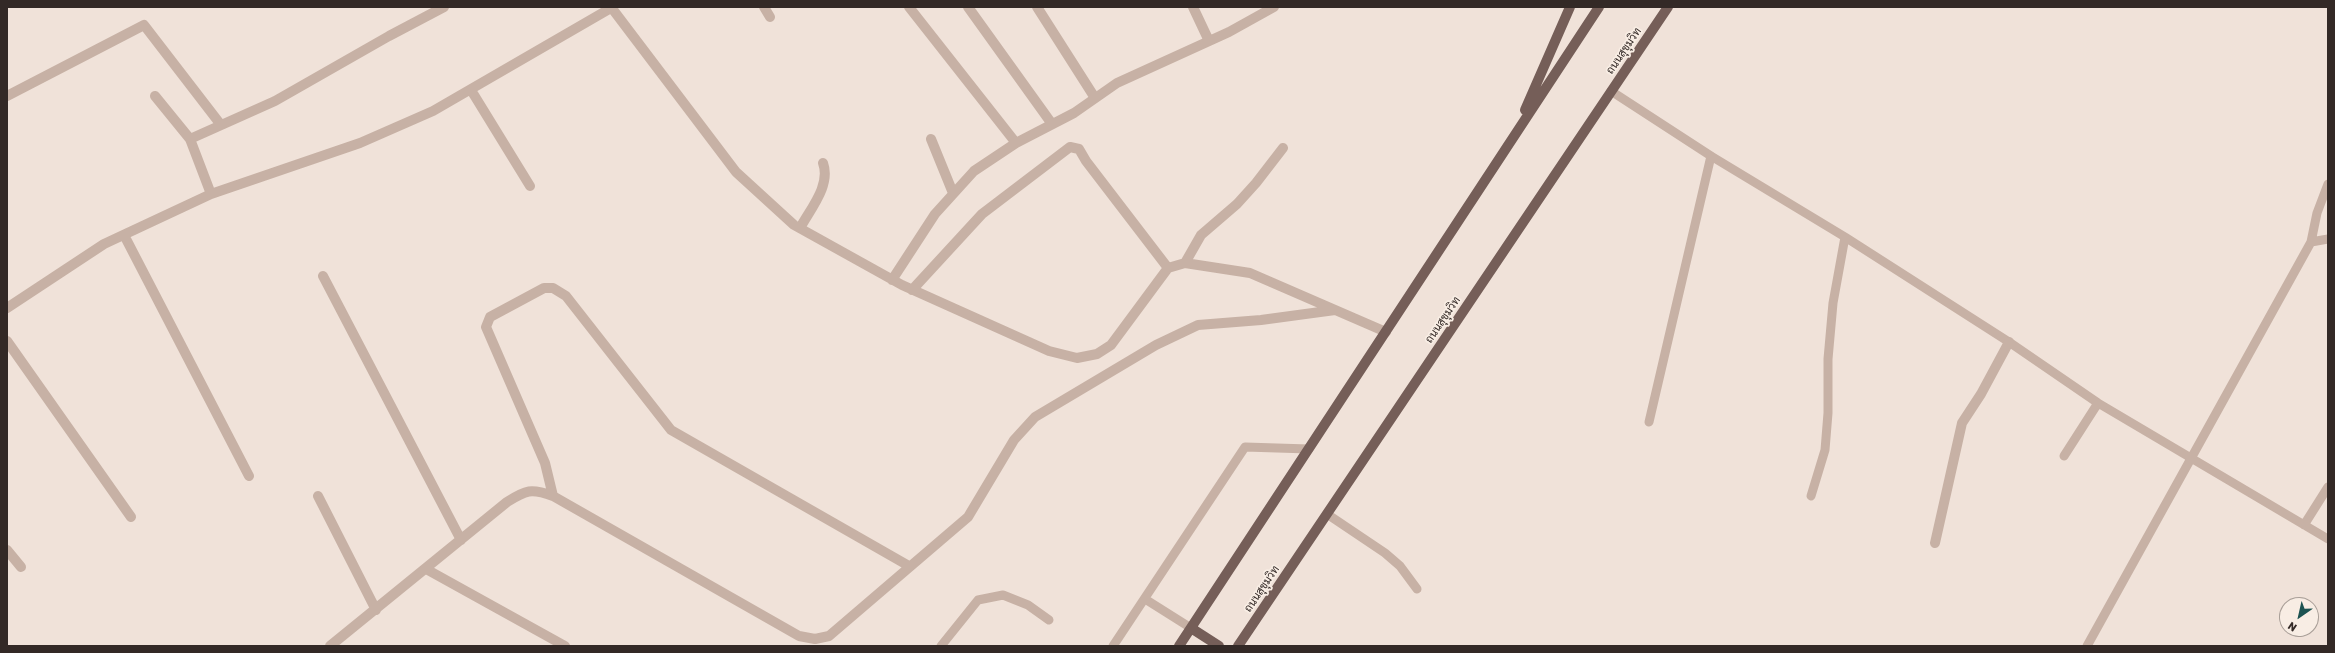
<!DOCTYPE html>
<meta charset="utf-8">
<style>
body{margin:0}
#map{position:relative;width:2335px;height:653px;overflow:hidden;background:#f0e2d9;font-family:Rubik,sans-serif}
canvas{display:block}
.frame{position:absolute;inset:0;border:8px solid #332926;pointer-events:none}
.north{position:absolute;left:2279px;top:597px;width:40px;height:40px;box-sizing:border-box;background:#f8ede4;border:1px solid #a99f98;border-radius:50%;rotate:214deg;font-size:11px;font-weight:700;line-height:16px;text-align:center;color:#332926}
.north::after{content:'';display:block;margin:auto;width:14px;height:18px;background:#1d5351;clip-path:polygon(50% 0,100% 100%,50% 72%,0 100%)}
</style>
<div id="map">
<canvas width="2335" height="653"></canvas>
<div class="frame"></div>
<div class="north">N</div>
</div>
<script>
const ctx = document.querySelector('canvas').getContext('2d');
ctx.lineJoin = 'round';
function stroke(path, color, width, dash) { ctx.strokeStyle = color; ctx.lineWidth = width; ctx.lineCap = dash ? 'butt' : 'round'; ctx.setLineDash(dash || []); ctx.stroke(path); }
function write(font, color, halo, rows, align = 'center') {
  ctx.font = font + ' Rubik,Sarabun,sans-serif'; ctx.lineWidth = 3.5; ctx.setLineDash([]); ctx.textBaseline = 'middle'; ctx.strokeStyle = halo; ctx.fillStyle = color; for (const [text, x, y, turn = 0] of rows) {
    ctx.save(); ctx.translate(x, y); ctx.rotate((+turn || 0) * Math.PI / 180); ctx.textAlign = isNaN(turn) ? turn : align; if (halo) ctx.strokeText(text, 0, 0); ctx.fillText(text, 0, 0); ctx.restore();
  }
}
const lane = new Path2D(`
 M1611,91L1711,156L1845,237L2009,342L2098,403L2328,539
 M2311,242L2328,239
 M1649,422L1711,156
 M2064,456L2098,403
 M1811,496L1825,450L1828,413V359L1833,303L1845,237
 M1327,514L1385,553L1400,566L1417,589
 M2304,525L2328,487
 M1145,599L1191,628
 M941,646L978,600L1003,595L1028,605L1049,620
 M1113,646L1245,447L1309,449
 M2087,646L2311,242L2317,213L2328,184`);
const street = new Path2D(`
 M611,7L736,172L794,225L902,285L1049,351L1077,358L1097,354L1111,345L1168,268L1185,263L1250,273L1386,332
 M764,7L770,17
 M909,7L1016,143
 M968,7L1052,124
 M1037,7L1095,98
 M1193,7L1209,41
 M471,90L530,186
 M7,96L144,25L221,125
 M155,96L190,139L211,194
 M190,139L275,101L389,36L444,7
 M931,139L953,193
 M800,228C811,208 831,185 823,163
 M124,235L249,476
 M1185,263L1201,235L1237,204L1256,183L1283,148
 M323,276L461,540
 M892,280L935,214L974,171L1016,143L1074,113L1117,83L1229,32L1274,7
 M912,290L982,214L1070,147L1079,149L1086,161L1168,268
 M7,308L104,244L211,194L360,143L433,111L611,8
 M7,341L131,517
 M318,496L376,610
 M553,496L545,463L486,327L490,317L544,288H553L566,296L671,430L909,566
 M1935,543L1962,423L1981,394L2009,342
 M7,550L21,567
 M426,569L565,646
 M330,646L507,502C526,490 531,488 553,496L799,636L815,639L829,636L968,517L1014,440L1035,417L1156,345L1198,325L1261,320L1335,310`);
const primary = new Path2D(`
 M1525,110L1570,7
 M1191,628L1219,646
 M1179,646L1599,7
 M1238,646L1668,7`);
const streetNames = [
 ["ถนนสุขุมวิท",1624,51,-56],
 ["ถนนสุขุมวิท",1443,320,-56],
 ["ถนนสุขุมวิท",1262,589,-56]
];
stroke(lane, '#c7b1a5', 9);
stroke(street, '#c7b1a5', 10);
stroke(primary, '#755e58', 10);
write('11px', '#332926', '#f8ede4', streetNames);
</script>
